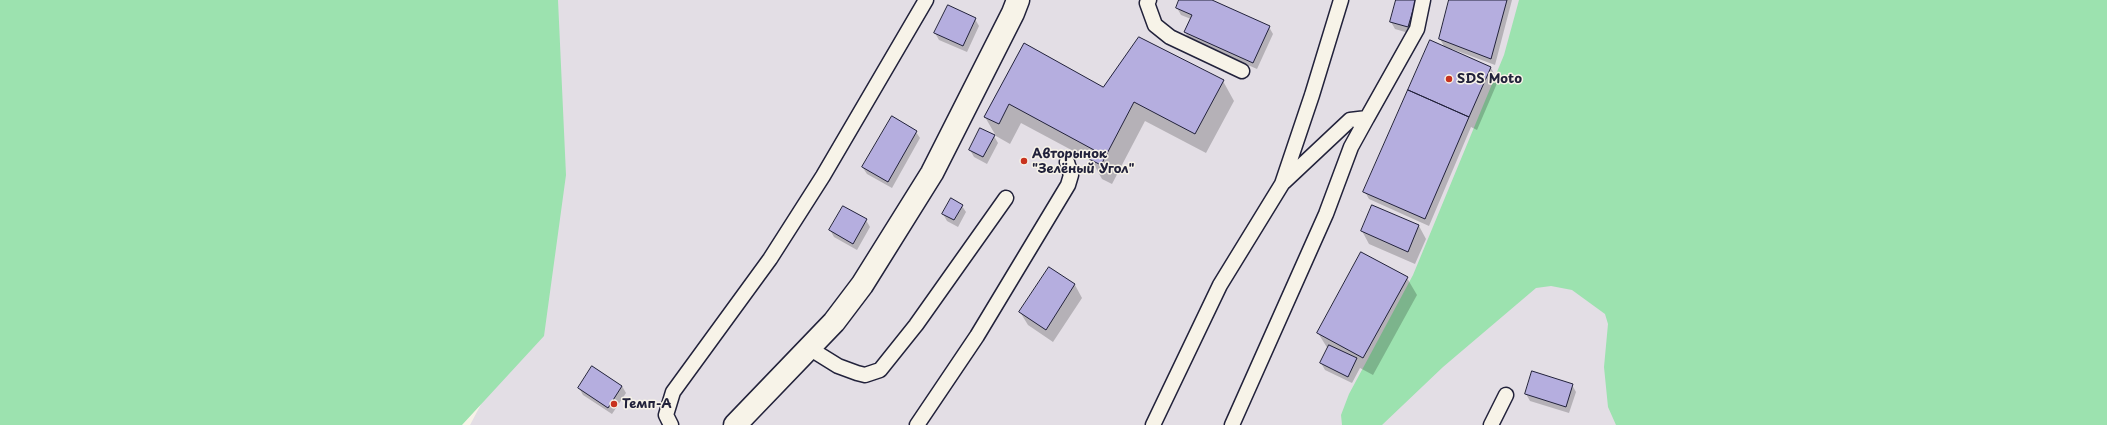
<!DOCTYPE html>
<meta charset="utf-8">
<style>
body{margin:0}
canvas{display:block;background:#f7f3e8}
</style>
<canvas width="2107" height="425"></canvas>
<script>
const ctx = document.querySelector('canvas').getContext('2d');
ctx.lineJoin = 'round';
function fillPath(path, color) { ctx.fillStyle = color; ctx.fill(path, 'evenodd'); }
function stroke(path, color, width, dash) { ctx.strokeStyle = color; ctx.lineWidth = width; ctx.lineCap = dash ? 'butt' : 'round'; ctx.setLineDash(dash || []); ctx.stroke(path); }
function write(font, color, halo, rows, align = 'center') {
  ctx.font = font + ' "Playpen Sans",sans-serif'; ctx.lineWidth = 3; ctx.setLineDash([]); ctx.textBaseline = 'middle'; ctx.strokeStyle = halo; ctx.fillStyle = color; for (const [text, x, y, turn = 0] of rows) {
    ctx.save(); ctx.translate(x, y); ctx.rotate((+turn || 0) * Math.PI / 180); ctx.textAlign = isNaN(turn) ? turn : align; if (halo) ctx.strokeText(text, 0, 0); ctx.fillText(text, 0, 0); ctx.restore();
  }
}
const built = new Path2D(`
 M545,0H1560L1825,425H470L505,359Z`);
const green = new Path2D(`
 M0,0H558L566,175L544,336L462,425H0Z
 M1519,0H2107V425H1616L1608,407L1604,367L1608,324L1605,314L1572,290L1551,286L1536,288L1443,367L1382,425H1342L1341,415L1349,394L1413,275L1504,55Z`);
const shadow = new Path2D(`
 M1181,0H1209L1269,27L1273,34L1257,69L1189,39L1185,32L1191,19L1181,15L1177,8Z
 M1397,0H1421L1412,34L1395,29L1391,22Z
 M1450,0H1512L1495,65L1452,49L1451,51L1491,68L1498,81L1477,130L1471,127L1429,226L1369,199L1365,192L1445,48L1440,39Z
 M975,19L979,26L967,52L939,40L935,33Z
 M1025,45L1103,88L1223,81L1234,101L1206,153L1145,121L1112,184L1102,179L1092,161L1021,123L1010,144L996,136L985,117Z
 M916,132L920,138L892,188L867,174L863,168Z
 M994,136L998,143L987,164L974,157L970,150Z
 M962,206L966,212L958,227L947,221L943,214Z
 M866,220L870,227L857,250L834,237L830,230Z
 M1419,226L1426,239L1415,264L1369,244L1362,231Z
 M1049,268L1075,285L1082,298L1053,342L1028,325L1020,312Z
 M1407,278L1417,295L1373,375L1360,368L1352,383L1325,370L1321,363L1328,349L1318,333Z
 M1572,385L1576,392L1569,413L1530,401L1526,394Z
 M622,386L626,393L612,414L583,395L579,388Z`);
const building = new Path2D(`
 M1179,0H1212L1270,26L1253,63L1184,32L1192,15L1176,8Z
 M1396,0H1416L1408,27L1390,22Z
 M1449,0H1507L1491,59L1439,39Z
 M948,5L976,18L963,46L934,33Z
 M1139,37L1224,80L1195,134L1134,102L1101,165L1089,159L1094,150L1009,104L999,124L984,117L1024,43L1103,87Z
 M1430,40L1491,67L1469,117L1408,90Z
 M1408,90L1469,117L1425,219L1363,192Z
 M892,116L917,131L888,182L862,167Z
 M980,128L995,135L983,157L969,150Z
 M951,198L963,205L954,220L942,214Z
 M1372,205L1419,225L1408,252L1361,231Z
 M843,206L867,219L853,244L829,230Z
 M1361,252L1408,277L1363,358L1317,333Z
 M1049,267L1075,284L1046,330L1019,312Z
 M1329,345L1357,358L1348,377L1320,363Z
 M592,366L622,386L608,408L578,388Z
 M1532,371L1573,384L1566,407L1525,394Z`);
const service = new Path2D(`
 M1149,0L1147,3L1155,25L1170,37L1242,71
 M1284,182L1350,120L1367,118L1417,29L1423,0
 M809,348L838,366L857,373L865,375L880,370L916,325L1006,198
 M671,425L666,415L673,392L770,259L823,176L926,0
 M917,425L977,336L1068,185L1071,175L1067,162
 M1153,425L1220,285L1282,184L1312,95L1341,0
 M1232,425L1326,214L1351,147L1367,118
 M1491,425L1506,395`);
const minor = new Path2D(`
 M735,425L834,322L862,285L932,173L1013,13L1018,0`);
const markers = [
 [1449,79,4,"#c8321e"],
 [1024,161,4,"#c8321e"],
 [614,404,4,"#c8321e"]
];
const poiNames = [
 ["SDS Moto",1457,79],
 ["Авторынок",1032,154],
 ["\"Зелёный Угол\"",1032,169],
 ["Темп-А",622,404]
];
fillPath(built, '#e3dee5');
fillPath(green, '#9ce2af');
fillPath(shadow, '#0003');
fillPath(building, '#b5aedf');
stroke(building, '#22223b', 1);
stroke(service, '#22223b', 17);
stroke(minor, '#22223b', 25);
stroke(service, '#f7f3e8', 14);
stroke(minor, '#f7f3e8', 22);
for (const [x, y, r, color] of markers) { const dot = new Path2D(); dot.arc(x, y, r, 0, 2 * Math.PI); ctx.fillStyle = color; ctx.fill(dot); stroke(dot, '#f7f3e8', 1.5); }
write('bold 13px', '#22223b', '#f7f3e8', poiNames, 'left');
</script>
